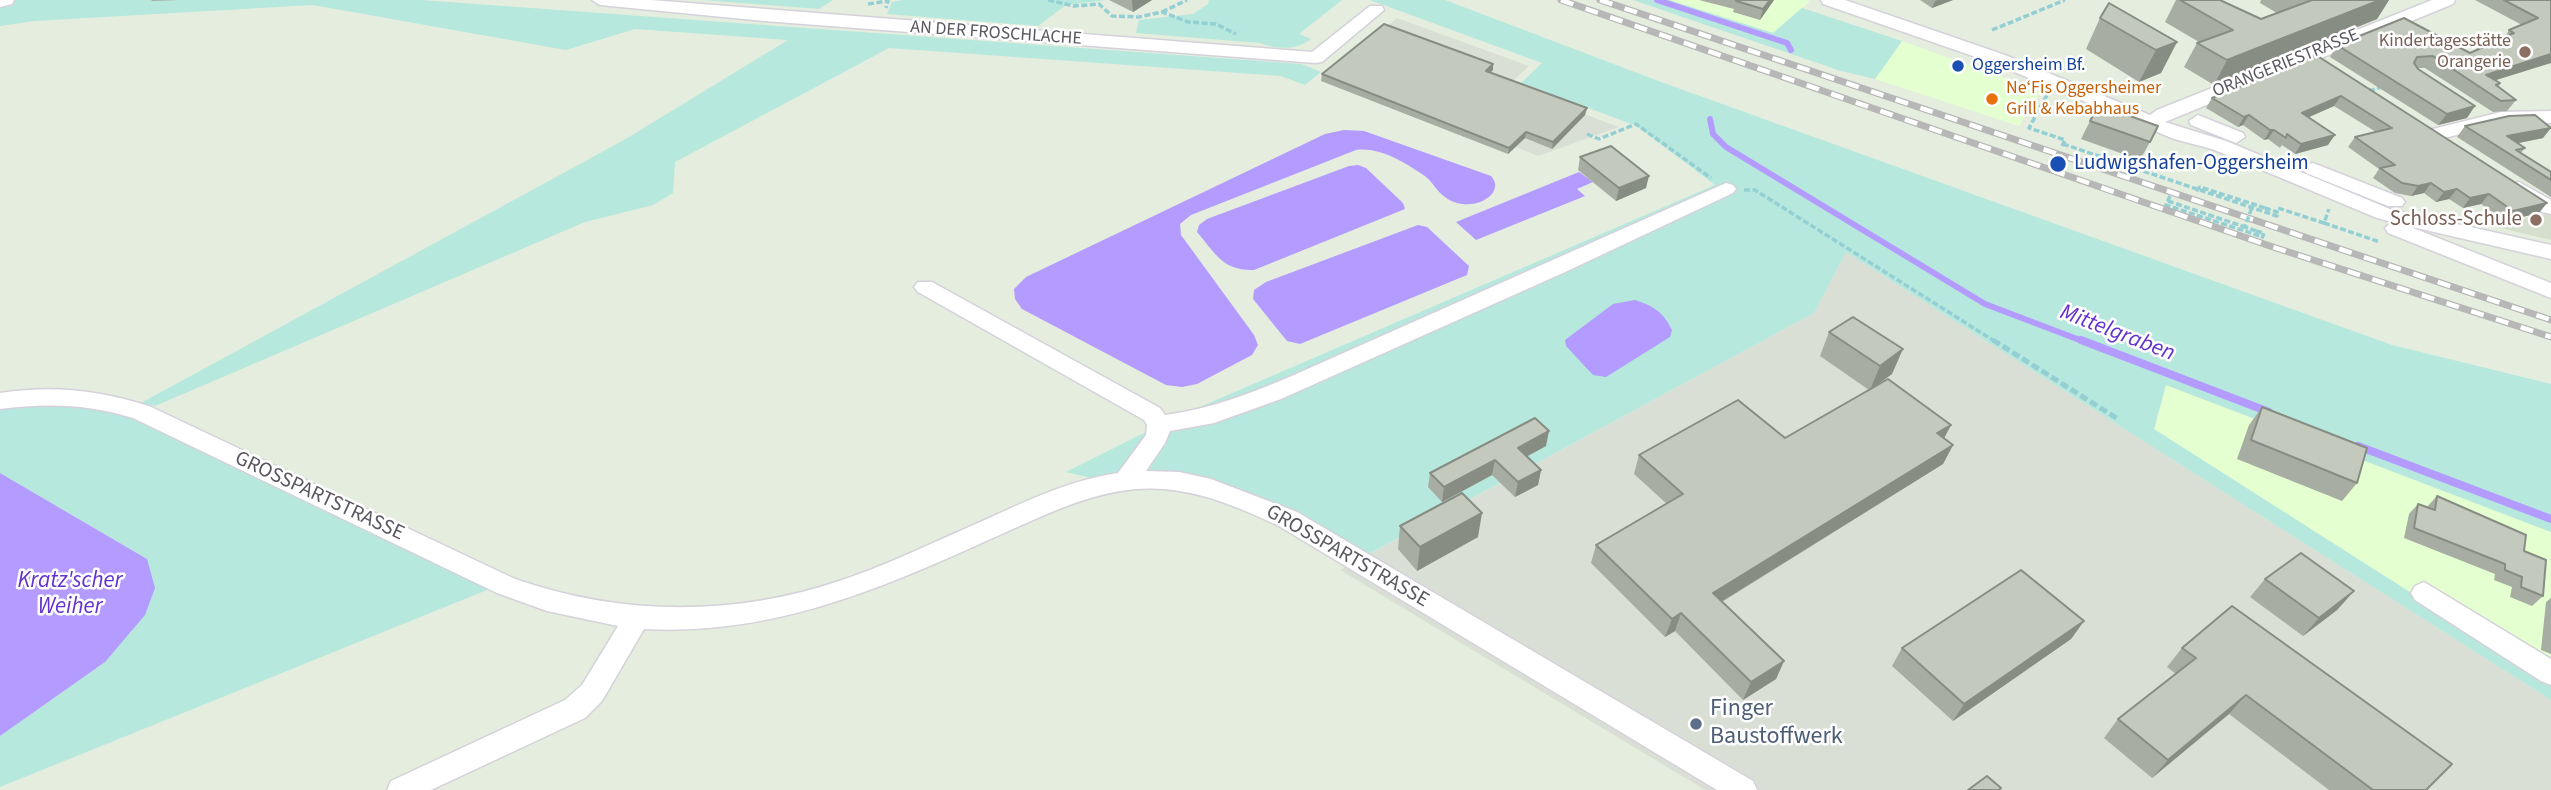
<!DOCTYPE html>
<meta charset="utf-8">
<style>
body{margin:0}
canvas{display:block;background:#e4edde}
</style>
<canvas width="2551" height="790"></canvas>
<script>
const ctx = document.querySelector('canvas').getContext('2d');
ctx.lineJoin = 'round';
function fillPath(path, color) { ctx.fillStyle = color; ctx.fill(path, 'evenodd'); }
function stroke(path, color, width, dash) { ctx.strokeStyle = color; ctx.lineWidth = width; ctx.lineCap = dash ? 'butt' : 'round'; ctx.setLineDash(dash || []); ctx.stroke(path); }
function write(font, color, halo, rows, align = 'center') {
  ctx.font = font + ' "Source Sans 3",sans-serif'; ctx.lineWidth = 5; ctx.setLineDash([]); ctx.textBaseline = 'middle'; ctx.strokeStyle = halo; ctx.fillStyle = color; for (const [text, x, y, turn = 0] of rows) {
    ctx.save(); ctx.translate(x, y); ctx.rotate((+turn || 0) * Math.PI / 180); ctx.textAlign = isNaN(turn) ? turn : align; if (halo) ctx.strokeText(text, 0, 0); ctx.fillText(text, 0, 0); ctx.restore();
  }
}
const commercial = new Path2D(`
 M1669,0H1806L1810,1L1774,33Z
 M1902,41L2041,91L2019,126L1875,79Z
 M2166,385L2551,532V682L2154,430Z`);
const industrial = new Path2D(`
 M1397,18L1529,66L1508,86L1619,127L1538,156L1516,147L1508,154L1322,81Z
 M1846,252L2551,700V790H1705L1340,570L1814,313Z`);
const education = new Path2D(`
 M2551,213V240L2492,226Z`);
const green = new Path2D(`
 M0,0H421L1301,64L1321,72L1305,85L1281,76L889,48L675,162L673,193L653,205L585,222L155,406L141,403L624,140L788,40L635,29L566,50L313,5L35,21L0,26Z
 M703,0H833L819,9Z
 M902,0H1106L1066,5L1038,26L887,14L892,2Z
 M1209,0H1342L1299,34L1311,39C1295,51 1278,49 1260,43L1136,33L1139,20L1193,14L1208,4Z
 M1370,0H1445L1661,82L2392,345L2551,384V532L2166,385L2154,429L2551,682V700L1846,252L1814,313L1365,556L1294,513L1238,488L1198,477L1096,479L1066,472L1172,419L1715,185L1637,126L1521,83L1542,63Z
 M1633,0H1669L1773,33L1802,8L1902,41L1875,79L1841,71Z
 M68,400L131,417L492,588L0,787V736L105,662L147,559L0,473V406Z`);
const water = new Path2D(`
 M1344,130L1364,131L1491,176C1496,182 1497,188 1491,195C1479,207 1458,207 1445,197C1436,191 1432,180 1422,174C1402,161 1379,147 1356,150L1191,215L1180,224L1181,235L1254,335L1258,345L1252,355L1197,384L1182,387L1166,385L1022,309L1015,299L1014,289L1026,277L1325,134Z
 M1358,165L1366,168L1403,203L1405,209L1254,270C1223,271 1216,254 1197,232L1199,225L1207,219L1349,166Z
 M1579,172L1593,182L1577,189L1585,196L1476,240L1456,222Z
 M1418,225L1427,227L1469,266L1467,275L1300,344L1287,341L1253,299L1254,290L1266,282Z
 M1635,300C1654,306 1663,312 1672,330L1670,337L1606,377L1593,375L1566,346L1565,340L1613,304Z
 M0,473L147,559L155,588L145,615L105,662L0,736Z`);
const streamFar1 = new Path2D(`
 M1657,0L1787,43L1791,50
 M1710,119L1713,134L1726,147L1985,304L2085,342`);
const stream = new Path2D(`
 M2081,340L2269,412
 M2358,446L2551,519`);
const pathFar1 = new Path2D(`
 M1048,0L1074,6L1099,4L1112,16L1139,17L1162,12L1188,22L1216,24L1236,34
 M868,4L888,1L886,8
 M1162,12L1187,0
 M1992,30L2065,0
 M2369,91L2385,86
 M2047,95L2029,128L2065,140L2062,146
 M1587,134L1599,139L1636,124L1711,178
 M2063,144L2277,216V212
 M1744,190H1755L1996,342
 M2196,191L2200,187L2253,204
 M2170,196L2166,205L2263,237
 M2168,201L2245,227
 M2265,208L2277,212L2278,208L2324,223L2329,209
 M2324,223L2380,242
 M2256,231L2264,233L2262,238`);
const path = new Path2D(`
 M1993,340L2118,419`);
const minor = new Path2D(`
 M0,0H14L12,4L0,7Z
 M592,0H651L1312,52L1370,6H1382L1384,10L1322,62L1316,63L764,21L600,5Z
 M1821,0H1845L2005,55L2150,115L2157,110L2432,0H2455L2453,4L2165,122L2226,141L2390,209L2551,245V259L2408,226L2551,283V298L2388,233L2385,228L2392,222L2377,218L2212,149L2174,139L1993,63L1823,4Z
 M2551,111V123L2501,124L2436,140L2427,134L2429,130L2501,112Z
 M2198,115L2243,133L2245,137L2236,143L2191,125L2189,121Z
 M2313,163L2402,198L2405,202L2402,206H2388L2306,173L2303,169L2306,165Z
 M2519,182L2551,200V214L2542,212L2512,192L2509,188L2512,184Z
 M1726,183L1733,185L1736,189L1733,193L1563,273L1281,399L1214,423L1170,431L1165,443L1146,471L1179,472L1211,479L1297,512L1753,781L1757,790H1717L1279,526C1234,505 1188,485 1136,489C1082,494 1035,520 986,541C876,591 768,636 644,629L602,701L585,718L431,790H387L391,781L565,700L582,685L618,626L547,611L497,593L133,418C88,404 46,403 0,409V393C53,385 98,390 149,406L515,579C622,616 734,617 842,580C882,567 921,548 960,531C1011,509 1062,481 1118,473L1146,435L1147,425L1144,420L918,292L914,287L918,282H932L1160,408L1165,415C1211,409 1252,393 1294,375Z
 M2424,582L2551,659V685L2541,681L2415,600L2411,593L2415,586Z`);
const rail = new Path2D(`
 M1561,0L2270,246L2551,337
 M1600,0L2551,320`);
const pathBridge = new Path2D(`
 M2256,231L2245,227L2253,204L2265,208`);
const wall = new Path2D(`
 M151,0H179L152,1Z
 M1109,0H1152L1133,12Z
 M1699,0H1774L1760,20L1733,12L1734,9Z
 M1920,0H1953L1932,8Z
 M2176,0H2220L2261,19L2277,13L2260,3L2261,0H2389L2377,19L2214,85L2184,67L2197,43L2199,42L2165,22Z
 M2475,0H2551L2496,81L2500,83L2498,87L2516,100L2507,111L2493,112L2425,68H2418L2467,118L2438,125L2330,57L2337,45L2470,53L2505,37L2509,30L2522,25Z
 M2100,18L2177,42L2161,73L2139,82L2086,49Z
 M2316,55L2539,213L2505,221L2481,204L2463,208L2449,199L2436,202L2424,193L2411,196L2395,193L2373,178L2379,169L2348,147L2355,137L2376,132L2334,106L2308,117L2328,145L2295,154L2282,145L2280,148L2268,139L2264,140L2243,125L2238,127L2206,108L2212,98Z
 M1493,70L1490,73L1587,108L1585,115L1552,149L1525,138L1508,154L1321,81L1322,74Z
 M2090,121L2150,142L2140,160L2081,139Z
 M2465,126L2543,138L2518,143L2525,148L2521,153L2551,172V197L2457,137Z
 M1580,157L1646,188L1616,201L1578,170Z
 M1829,332L1892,374L1876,385L1951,425L1944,438L1953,445L1943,464L1722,602L1784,661L1776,679L1743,700L1675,631L1665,637L1591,563L1596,545L1667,504L1634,474L1639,455L1785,438L1869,390L1820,356Z
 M2262,407L2357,483L2342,501L2237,459L2249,425Z
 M1546,446L1527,456L1541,470L1538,485L1515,497L1492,475L1442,502L1428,487L1430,473Z
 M2437,496L2524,551L2543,596L2532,606L2510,597L2512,587L2494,580L2495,574L2404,538L2409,514L2418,504L2427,507Z
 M1400,526L1478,537L1417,571L1398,549Z
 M2265,579L2354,591L2337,610L2303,636L2250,597Z
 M2551,598V654L2541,650L2546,602Z
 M2084,621L2071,639L1953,721L1892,666L1902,648Z
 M2182,648L2426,790H2329L2229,714L2152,778L2104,738L2118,719L2176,674L2167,667Z`);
const shadedWall = new Path2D(`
 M1132,0H1152L1133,12Z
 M1770,0H1774L1760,20L1763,9Z
 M1938,0H1953L1932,8L1935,1Z
 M2380,0H2389L2377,19L2214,85L2227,60Z
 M2177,42L2161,73L2139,82L2156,50Z
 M2551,54V63L2477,86L2486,75Z
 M1493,64V70L1485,77L1486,71Z
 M2341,96L2334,106L2296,123L2302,113Z
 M2475,106L2467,118L2438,125L2447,114Z
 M1587,108L1585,115L1552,149L1553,142Z
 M2249,115L2243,125L2238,127L2244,117Z
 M2551,128L2543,138L2499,147L2507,136Z
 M2270,130H2274L2268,139L2264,140Z
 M1526,132L1525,138L1508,154L1509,148Z
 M2335,135L2328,145L2295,154L2301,144Z
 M1649,176L1646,188L1616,201L1619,188Z
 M2431,183L2424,193L2411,196L2418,186Z
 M2457,189L2449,199L2436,202L2444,192Z
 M2489,194L2481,204L2463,208L2470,198Z
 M2547,203L2539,213L2505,221L2513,211Z
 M1903,349L1892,374L1870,390L1880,366Z
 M1951,425L1941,444L1937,433Z
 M1549,431L1546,446L1515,463L1518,448Z
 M1953,445L1943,464L1706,611L1713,593Z
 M1495,460L1492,475L1442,502L1444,487Z
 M1541,470L1538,485L1515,497L1518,482Z
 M1482,513L1478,537L1417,571L1420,547Z
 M2354,591L2337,610L2303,636L2319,618Z
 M1681,613L1675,631L1665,637L1672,619Z
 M2084,621L2071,639L1953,721L1964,704Z
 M1784,661L1776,679L1743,700L1751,682Z
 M2246,695L2229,714L2152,778L2168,760Z`);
const building = new Path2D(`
 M1736,0H1770L1763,9L1736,1Z
 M2180,0H2220L2261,19L2312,0H2380L2227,60L2197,43L2233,30Z
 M2504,0H2551V54L2486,75L2500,83L2496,85L2516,100L2501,101L2433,56L2417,57L2414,63L2418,69L2475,106L2447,114L2337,45L2404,18L2470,53L2514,33L2509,30L2538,18Z
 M2109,3L2177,42L2156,50L2100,18Z
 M1384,24L1493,64L1486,71L1587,108L1553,142L1526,132L1509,148L1322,74Z
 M2316,55L2547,203L2513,211L2489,194L2470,198L2457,189L2444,192L2431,183L2418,186L2402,183L2380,168L2395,165L2355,137L2392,128L2341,96L2302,113L2335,135L2301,144L2287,134L2286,138L2274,130H2270L2249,115L2244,117L2212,98Z
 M2099,105L2158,126L2150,142L2090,121Z
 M2535,115L2551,128L2507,136L2525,148L2516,150L2551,172V180L2465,126L2509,116Z
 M1611,146L1649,176L1619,188L1580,157Z
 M1853,317L1903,349L1880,366L1829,332Z
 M1888,379L1951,425L1937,433L1953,445L1713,593L1784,661L1751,682L1681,613L1672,619L1596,545L1683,494L1639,455L1738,400L1785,438Z
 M2262,407L2367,448L2357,483L2251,440Z
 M1535,418L1549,431L1518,448L1541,470L1518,482L1495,460L1444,487L1430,473Z
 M1462,493L1482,513L1420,547L1400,526Z
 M2437,496L2526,535L2524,551L2546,560L2543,596L2521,587L2522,577L2505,570V564L2414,528L2418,504L2435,510Z
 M2301,553L2354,591L2319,618L2265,579Z
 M2021,570L2084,621L1964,704L1902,648Z
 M2232,606L2452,764L2426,790H2373L2246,695L2168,760L2118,719L2196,658L2182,648Z
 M1987,776L2001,788L1999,790H1968Z`);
const markers = [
 [2525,52,7,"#8d6e63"],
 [1958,66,7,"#1a4fb4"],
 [1992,99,7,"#e8710a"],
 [2058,164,9,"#1a4fb4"],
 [2536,220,7,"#8d6e63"],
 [1696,724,7,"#5c6f8a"]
];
const farStreetnames = [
 ["AN DER FROSCHLACHE",996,34,4],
 ["ORANGERIESTRASSE",2286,64,-22]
];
const farEducationnames = [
 ["Kindertagesstätte",2511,42],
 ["Orangerie",2511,63]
];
const farTransitnames = [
 ["Oggersheim Bf.",1972,66]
];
const farFoodnames = [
 ["Ne‘Fis Oggersheimer",2006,89],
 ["Grill & Kebabhaus",2006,110]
];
const transitNames = [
 ["Ludwigshafen-Oggersheim",2074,164]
];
const educationNames = [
 ["Schloss-Schule",2522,220]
];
const streetNames = [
 ["GROSSPARTSTRASSE",319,497,25],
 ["GROSSPARTSTRASSE",1347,557,30]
];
const waterNames = [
 ["Mittelgraben",2117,334,21],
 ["Kratz'scher",70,582],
 ["Weiher",70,608]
];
const nearServicenames = [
 ["Finger",1710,710],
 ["Baustoffwerk",1710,738]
];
fillPath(commercial, '#e4ffd0');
fillPath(industrial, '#dadfd6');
fillPath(education, '#d6dfce');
fillPath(green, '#b6e8de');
fillPath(water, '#b39bff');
stroke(streamFar1, '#b39bff', 6);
stroke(stream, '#b39bff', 8);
stroke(minor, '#d5d1da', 3);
stroke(pathFar1, '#94cfd4', 3.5, [6, 2.5]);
stroke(path, '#94cfd4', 5, [8, 3.5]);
fillPath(minor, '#fff');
stroke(rail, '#b8b7b8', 7);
stroke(rail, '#fff', 4.5, [13]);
stroke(pathBridge, '#94cfd4', 3.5, [6, 2.5]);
fillPath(wall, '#a8ada3');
fillPath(shadedWall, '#888d84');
fillPath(building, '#c3c9bd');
stroke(building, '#888d84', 2);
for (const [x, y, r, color] of markers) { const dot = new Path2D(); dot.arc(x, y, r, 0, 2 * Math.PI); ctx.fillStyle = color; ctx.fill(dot); stroke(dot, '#fff', 2.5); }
write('18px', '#5b5761', '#fff', farStreetnames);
write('18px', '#785e54', '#fff', farEducationnames, 'right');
write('18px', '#164399', '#fff', farTransitnames, 'left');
write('18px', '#c56008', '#fff', farFoodnames, 'left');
write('21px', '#164399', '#fff', transitNames, 'left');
write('21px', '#785e54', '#fff', educationNames, 'right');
write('21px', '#5b5761', '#fff', streetNames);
write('italic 23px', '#6332ce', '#fff', waterNames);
write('24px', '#4e5e75', '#fff', nearServicenames, 'left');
</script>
